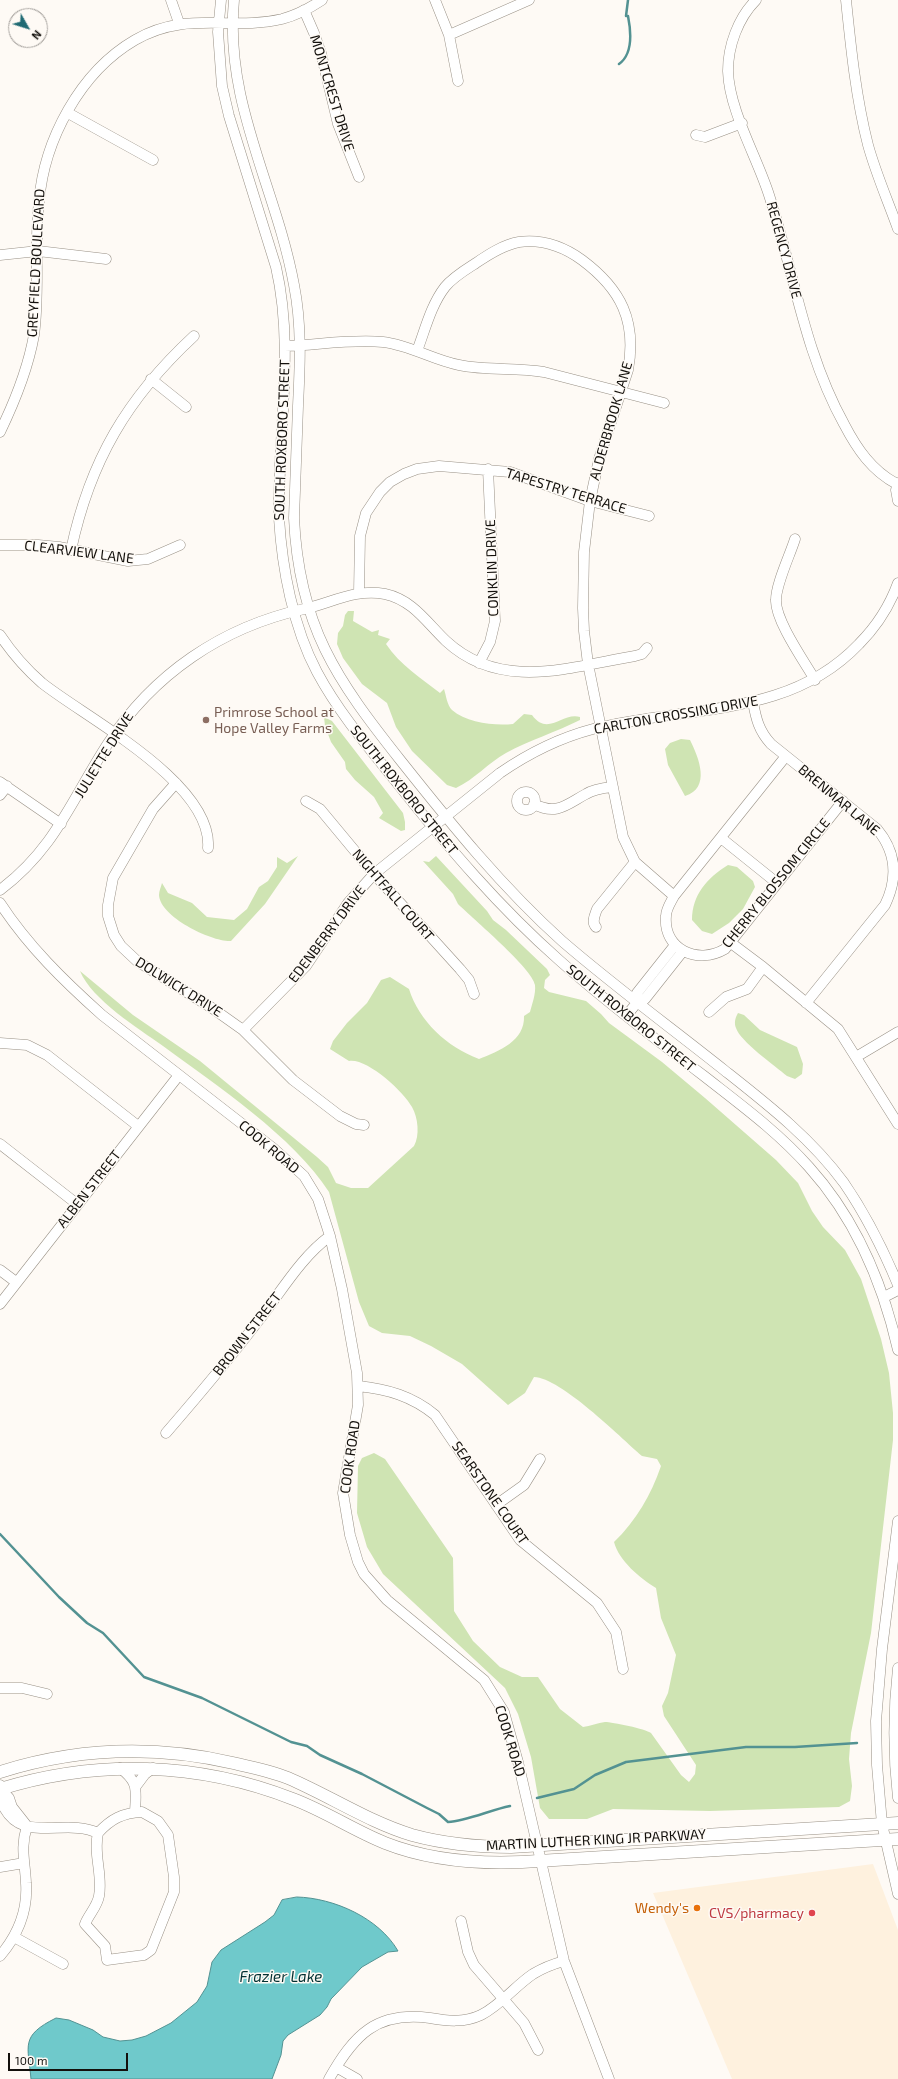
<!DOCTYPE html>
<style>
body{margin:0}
#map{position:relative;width:898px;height:2079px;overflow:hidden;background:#fefaf5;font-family:"Exo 2",sans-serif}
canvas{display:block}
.north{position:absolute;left:8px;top:8px;width:40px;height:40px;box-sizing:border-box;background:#fefaf5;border:1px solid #a09c98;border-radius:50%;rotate:129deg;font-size:11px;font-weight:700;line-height:16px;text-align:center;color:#13100c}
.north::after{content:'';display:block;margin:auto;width:14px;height:18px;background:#1f6a73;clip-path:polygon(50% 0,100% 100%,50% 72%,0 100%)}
.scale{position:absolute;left:8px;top:2053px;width:120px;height:18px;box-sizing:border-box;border:2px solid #13100c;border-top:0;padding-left:5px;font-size:12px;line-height:14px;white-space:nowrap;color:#13100c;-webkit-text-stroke:3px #fefaf5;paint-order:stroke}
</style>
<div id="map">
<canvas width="898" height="2079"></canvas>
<div class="north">N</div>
<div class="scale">100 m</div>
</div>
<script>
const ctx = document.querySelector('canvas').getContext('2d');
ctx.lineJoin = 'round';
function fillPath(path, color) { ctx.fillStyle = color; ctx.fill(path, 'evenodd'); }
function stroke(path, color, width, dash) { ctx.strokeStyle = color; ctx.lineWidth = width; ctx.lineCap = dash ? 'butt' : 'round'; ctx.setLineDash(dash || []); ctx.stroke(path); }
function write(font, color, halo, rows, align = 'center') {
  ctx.font = font + ' "Exo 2",sans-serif'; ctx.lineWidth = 3; ctx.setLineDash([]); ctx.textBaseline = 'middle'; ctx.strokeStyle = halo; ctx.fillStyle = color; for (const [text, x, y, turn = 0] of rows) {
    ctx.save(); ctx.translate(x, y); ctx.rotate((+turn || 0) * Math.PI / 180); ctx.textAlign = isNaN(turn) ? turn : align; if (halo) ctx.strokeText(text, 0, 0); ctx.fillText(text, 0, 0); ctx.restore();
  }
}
const built = new Path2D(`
 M873,1864L898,1930V2079H732L653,1893Z`);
const green = new Path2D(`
 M348,611H354L353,621L372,632L379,630L378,635L390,639L386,644C400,665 421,678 440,693L444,689C446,695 447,705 452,710C467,723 495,726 513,724L524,714L532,715C548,737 562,712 580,717V720C556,732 530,740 506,753C488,763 475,779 456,788L447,785L412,751L396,727L387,703L362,684L343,658L337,644L338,633L343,626L345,615Z
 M324,717L332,721L403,813L405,822V830L401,831L379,818L383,813L374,797L355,780L346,769L345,762L331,742L325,726Z
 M681,739L690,740C699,758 711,788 685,796L668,765L665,749L670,743Z
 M298,856L265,904L231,941C212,942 160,917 159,895C159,891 161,887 162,883L168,893L192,903L207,917L234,920L247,909L259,887L268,881L277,867V857L287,863Z
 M436,856L487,911L493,920L506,930L547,969L550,975L545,980L544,988L549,992L586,1001L601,1014L609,1023L662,1062L705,1098L776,1160L798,1183L812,1211L823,1227L845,1250L861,1279L881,1339L889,1373L893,1413V1440L871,1633L851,1733L849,1759L852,1786L850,1801L839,1807L710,1811L613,1809L587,1819H549L540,1808L531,1757L518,1714L505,1688L383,1574L367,1547L357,1513L358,1466L362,1458L374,1453L385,1459L453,1558L454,1611L473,1641L500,1667L522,1677H538L560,1709L583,1727C590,1726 598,1723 605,1722C612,1722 646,1729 651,1733L681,1775L689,1782L695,1774L696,1765L664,1716L662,1706L668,1693L676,1655L661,1618L656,1588C640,1578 619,1561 614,1542C636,1521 651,1495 661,1466L657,1459L642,1456C619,1436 561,1378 534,1377L525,1393L508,1405L462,1364L431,1346L410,1336L382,1333L369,1326L359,1302L329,1192C294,1137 216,1085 163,1046C138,1028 92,1000 80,971L133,1015L200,1061L317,1157L328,1167L336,1183L351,1188H368L414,1146C420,1136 418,1117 412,1107C403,1091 367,1058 349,1061L330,1049L333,1041L347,1023L367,1003L381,980L390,977L409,989C419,1021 447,1047 479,1059C499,1051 525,1041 524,1016L530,1012C532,1004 536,994 535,985C533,969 472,918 458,904L453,894L423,861L429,862Z
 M728,865L737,867L753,881L755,887L743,909L729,923L712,934L702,931L692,920C692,895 707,878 728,865Z
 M738,1013L744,1015L760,1030L797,1047L803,1064L802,1074L795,1079L787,1076C775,1066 740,1041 736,1028C734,1023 735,1018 738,1013Z`);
const water = new Path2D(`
 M297,1897C334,1898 379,1918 398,1951L388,1952L362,1967L331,1999L327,2007L320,2015L288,2035L283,2041L281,2055L272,2079H31C28,2045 20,2036 56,2018L69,2020L93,2030L103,2037L120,2041L132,2040L146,2036L171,2023L197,2002L207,1986L212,1962L221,1950L265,1922L274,1915L282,1900Z`);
const stream = new Path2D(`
 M619,64C633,54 631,31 628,16H626L628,0
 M0,1534L59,1597L87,1623L103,1633L144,1677L202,1698L291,1742L307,1746L320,1755L362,1774L427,1808L439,1814L448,1822C467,1821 490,1810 510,1806
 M537,1798L574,1789L595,1775L626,1762L746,1747H795L857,1743`);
const minor = new Path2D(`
 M171,0L179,23
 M221,0L218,32L222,86L229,116L276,267C291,332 283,399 280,465C280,483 278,501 279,518C282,568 293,627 317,672C339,713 369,748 398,784C448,847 499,907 559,960C605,1001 655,1039 704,1076C741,1105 778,1132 809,1167C855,1218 883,1284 898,1350
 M234,0C224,103 276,187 294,285C302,325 300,366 298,406C297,443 295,481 294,518C299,626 336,679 401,761C451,824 502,887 562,941C614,986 670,1027 724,1070C767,1104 811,1138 844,1183C866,1215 883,1249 898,1285
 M435,0L449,35L458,81
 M756,0C738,18 728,46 728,71C729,110 757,157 769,195C794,272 804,352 844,424C857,449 872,471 897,484
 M846,0C851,49 856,98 868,145C876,174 888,201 898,229
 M304,10L314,33L321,53L338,124L359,177
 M449,35L529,0
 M68,113L153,160
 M696,135L705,137L742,123
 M0,255L38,251L106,259
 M285,346C317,345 351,339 383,342C410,345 433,360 459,365C487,371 516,367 544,372L664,403
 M417,351C425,330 431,305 445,287C453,277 465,270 476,263C489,254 503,245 519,242C542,239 564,247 582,260C621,289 637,321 628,370L599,459L590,501L584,552L583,608L584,631L588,664L623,837L635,862L674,896
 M151,379L186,407
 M0,432C15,401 28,369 34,335C40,291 34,246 39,202C44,140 80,72 135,40C186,10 230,31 282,19C297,15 310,8 322,0
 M898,483L896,490L898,501
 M795,539C790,555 776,584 776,600C775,620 804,661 815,680
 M0,545H38L59,547L128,561L148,559L180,545
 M71,550C90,461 127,398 194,336
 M359,593L360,536L366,513L380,492L390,482L404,474L417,469L439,466L510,472L590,501L649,516
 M0,635C12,653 26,669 42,683C86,718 213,783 208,848
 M479,663L490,642L495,621L488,469
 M753,702C756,719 759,731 771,744L877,829C897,853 898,878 885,905L806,1003
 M786,756L674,896C671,902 666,909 666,916C663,950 698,965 725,949L843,801
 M0,782L61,824
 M176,783L153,809L113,878L108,905V916L114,935L121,946L137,961L212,1008L243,1030L293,1080L340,1116L356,1124L364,1125
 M517 801a9 9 0 1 1 18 0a9 9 0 1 1-18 0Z
 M0,795L7,786
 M306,801L320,809L374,874L460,969L469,980L474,994
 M534,804C557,816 567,804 586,794C594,789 604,788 613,787
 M721,838L777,883
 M0,890C55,849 72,799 107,745C153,674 222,627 304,609C331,603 356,588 385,594C413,600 427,623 446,641C501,692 570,667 635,656L642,654L647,648
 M0,903C28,946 64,981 102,1015L273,1148L304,1176L318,1199L330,1236L342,1289L357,1373L358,1405L343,1493L350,1535L358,1562L364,1574L387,1600L484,1680L504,1712L518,1762L564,1961L609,2079
 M596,927C591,922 595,915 597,909L635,862
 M731,943L763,967L838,1029L898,1124
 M639,1000L637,993L675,945
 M709,1012L726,997L747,989L763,967
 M627,1015L639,1000L645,999L683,951
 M243,1030L306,966L348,903L374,874L500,773C529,753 559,738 593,729C685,705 788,719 859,644C876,627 890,605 898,583
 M0,1043L27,1045L47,1055L138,1126
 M856,1057L898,1032
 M0,1144L77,1204
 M0,1270L16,1282
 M884,1297L898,1290
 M0,1304L179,1075
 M358,1386C387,1389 412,1396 435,1415L520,1540L597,1603L616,1632L623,1669
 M166,1433C198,1396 230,1358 259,1320C281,1292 301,1257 330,1236
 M496,1505L524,1485L540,1459
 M898,1521L882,1649L876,1721L877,1765L882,1824L898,1894
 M898,1668C893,1712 893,1754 898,1798
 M0,1688H22L47,1694
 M120,1768C139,1782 136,1790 135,1812
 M0,1785C2,1791 0,1797 2,1803C20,1846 65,1817 98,1833
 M136,1786L145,1774L153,1768
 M1,1789L9,1798L12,1807L27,1826
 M142,1812L158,1821L168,1835L174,1877V1892L151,1950L144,1955L107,1960L105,1946L85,1924C89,1914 97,1907 99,1896C103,1875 93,1854 98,1833C111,1819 122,1813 142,1812Z
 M0,1867L24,1863
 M461,1921L468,1952L474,1965L524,2023L538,2050
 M14,1937L63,1964
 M0,1956C17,1936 28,1911 26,1883C25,1861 20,1848 27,1826
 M336,2067L357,2079
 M329,2079C354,2035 376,2011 430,2018C447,2021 464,2023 481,2015C501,2005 515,1986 533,1974C543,1968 553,1964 564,1961`);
const major = new Path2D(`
 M0,1772C76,1748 155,1745 233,1763C251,1767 271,1771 288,1778C330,1796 369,1822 412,1835C445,1844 477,1847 511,1847L898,1823
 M0,1789C96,1759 199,1762 293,1799C325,1811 353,1830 385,1843C428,1860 476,1864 522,1862L898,1839`);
const markers = [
 [206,720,4,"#8d6e63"],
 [697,1908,4,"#e8710a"],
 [812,1913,4,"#e0444e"]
];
const streetNames = [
 ["MONTCREST DRIVE",332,93,73],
 ["REGENCY DRIVE",784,250,75],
 ["GREYFIELD BOULEVARD",36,263,-87],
 ["ALDERBROOK LANE",611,421,-74],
 ["SOUTH ROXBORO STREET",282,440,-88],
 ["TAPESTRY TERRACE",566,491,17],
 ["CLEARVIEW LANE",79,552,7],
 ["CONKLIN DRIVE",492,568,-92],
 ["CARLTON CROSSING DRIVE",676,715,-10],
 ["JULIETTE DRIVE",104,755,-58],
 ["SOUTH ROXBORO STREET",404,790,51],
 ["BRENMAR LANE",839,800,40],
 ["CHERRY BLOSSOM CIRCLE",776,883,-51],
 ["NIGHTFALL COURT",393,895,49],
 ["EDENBERRY DRIVE",327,934,-53],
 ["DOLWICK DRIVE",179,987,32],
 ["SOUTH ROXBORO STREET",631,1018,39],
 ["COOK ROAD",269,1147,40],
 ["ALBEN STREET",89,1189,-52],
 ["BROWN STREET",247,1334,-52],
 ["COOK ROAD",350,1457,-82],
 ["SEARSTONE COURT",490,1493,55],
 ["COOK ROAD",510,1741,73],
 ["MARTIN LUTHER KING JR PARKWAY",596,1840,-3]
];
const educationNames = [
 ["Primrose School at",214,712],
 ["Hope Valley Farms",214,728]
];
const foodNames = [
 ["Wendy's",689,1908]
];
const healthNames = [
 ["CVS/pharmacy",804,1913]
];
const waterNames = [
 ["Frazier Lake",281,1977]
];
fillPath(built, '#fef1de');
fillPath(green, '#cfe4b3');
fillPath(water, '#6fc9cb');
stroke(water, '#539292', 1);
stroke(stream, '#539292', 2.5);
stroke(minor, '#999186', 11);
stroke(major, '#999186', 13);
stroke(minor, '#fff', 10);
stroke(major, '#fff', 12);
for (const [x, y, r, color] of markers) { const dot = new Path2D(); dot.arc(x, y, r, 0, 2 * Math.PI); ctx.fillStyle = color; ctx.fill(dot); stroke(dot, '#fefaf5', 1.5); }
write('14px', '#13100c', '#fefaf5', streetNames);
write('14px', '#785e54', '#fefaf5', educationNames, 'left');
write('14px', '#c56008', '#fefaf5', foodNames, 'right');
write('14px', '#be3a42', '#fefaf5', healthNames, 'right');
write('italic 15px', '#033132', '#fefaf5', waterNames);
</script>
